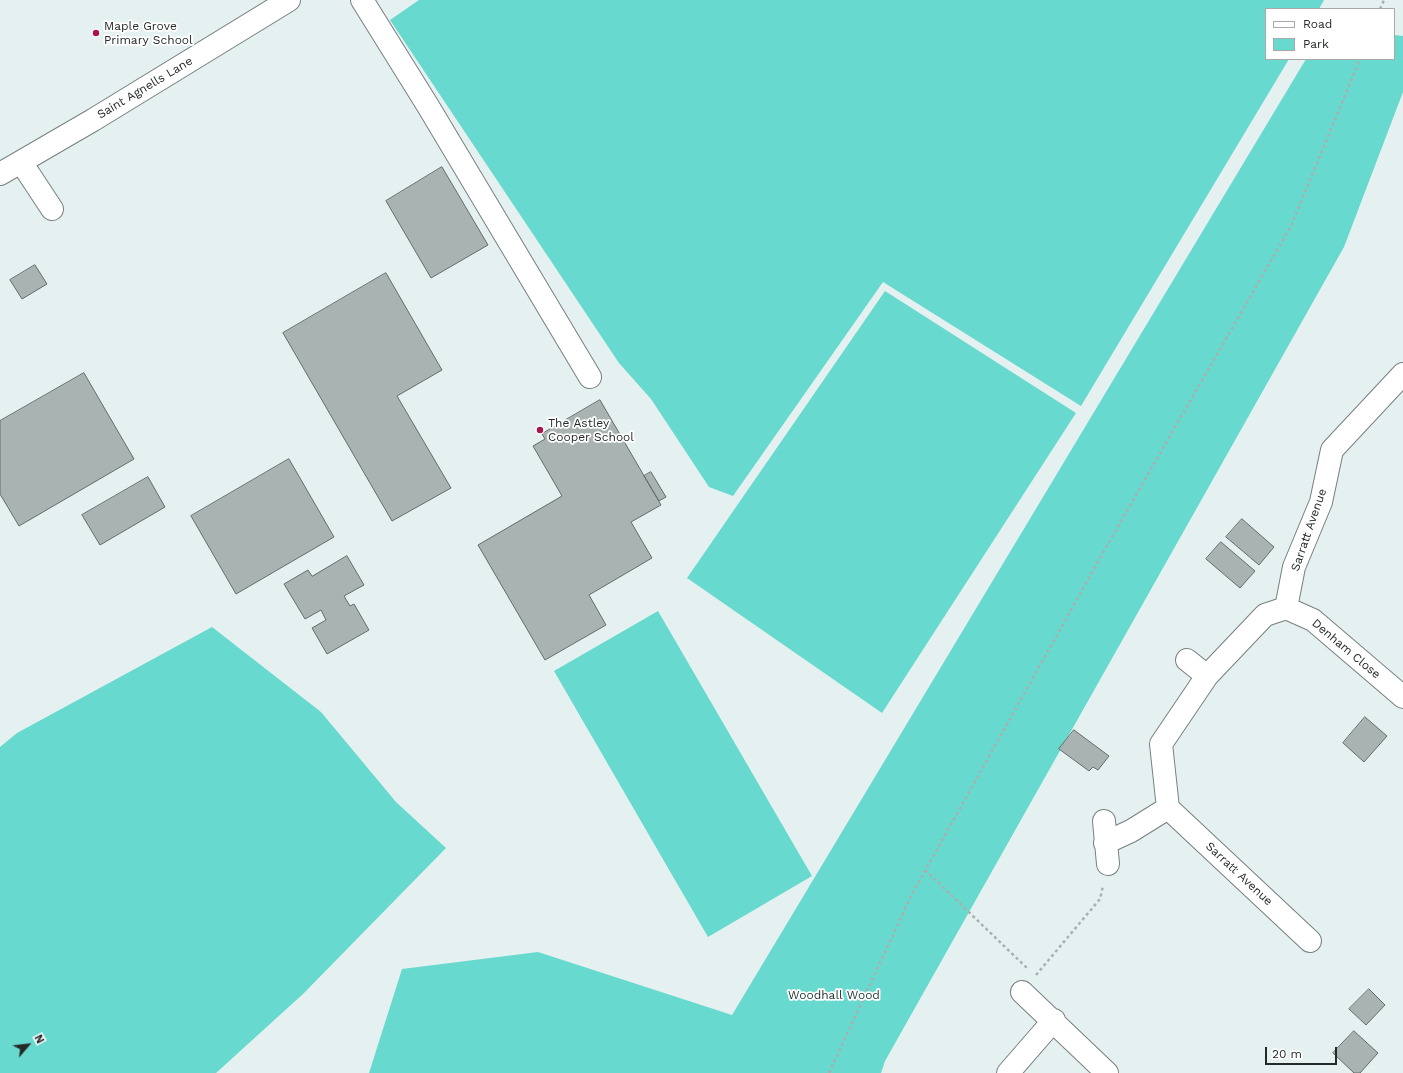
<!DOCTYPE html>
<style>
body{margin:0}
#map{position:relative;width:1403px;height:1073px;overflow:hidden;background:#e5f1f0;font-family:"Work Sans",sans-serif}
canvas{display:block}
.legend{position:absolute;left:1265px;top:8px;width:130px;height:52px;box-sizing:border-box;background:#fff;border:1px solid #a8aaa9;margin:0;padding:5px 7px;list-style:none;font-size:12px;color:#252a29}
.legend li{display:flex;align-items:center;gap:8px;height:20px}
.legend b{width:20px;border:1px solid #a8aaa9}
.north{position:absolute;left:8px;top:1025px;width:40px;height:40px;-webkit-text-stroke:3px #fff;paint-order:stroke;rotate:62deg;font-size:11px;font-weight:700;line-height:16px;text-align:center;color:#252a29}
.north::after{content:'';display:block;margin:auto;width:14px;height:18px;background:#252a29;clip-path:polygon(50% 0,100% 100%,50% 72%,0 100%)}
.scale{position:absolute;left:1265px;top:1047px;width:72px;height:18px;box-sizing:border-box;border:2px solid #252a29;border-top:0;padding-left:5px;font-size:12px;line-height:14px;white-space:nowrap;color:#252a29;-webkit-text-stroke:3px #fff;paint-order:stroke}
</style>
<div id="map">
<canvas width="1403" height="1073"></canvas>
<ul class="legend">
<li><b style="height:5px;background:#fff"></b>Road</li>
<li><b style="height:11px;background:#67d9ce"></b>Park</li>
</ul>
<div class="north">N</div>
<div class="scale">20 m</div>
</div>
<script>
const ctx = document.querySelector('canvas').getContext('2d');
ctx.lineJoin = 'round';
function fillPath(path, color) { ctx.fillStyle = color; ctx.fill(path, 'evenodd'); }
function stroke(path, color, width, dash) { ctx.strokeStyle = color; ctx.lineWidth = width; ctx.lineCap = dash ? 'butt' : 'round'; ctx.setLineDash(dash || []); ctx.stroke(path); }
function write(font, color, halo, rows, align = 'center') {
  ctx.font = font + ' "Work Sans",sans-serif'; ctx.lineWidth = 3.5; ctx.setLineDash([]); ctx.textBaseline = 'middle'; ctx.strokeStyle = halo; ctx.fillStyle = color; for (const [text, x, y, turn = 0] of rows) {
    ctx.save(); ctx.translate(x, y); ctx.rotate((+turn || 0) * Math.PI / 180); ctx.textAlign = isNaN(turn) ? turn : align; if (halo) ctx.strokeText(text, 0, 0); ctx.fillText(text, 0, 0); ctx.restore();
  }
}
const green = new Path2D(`
 M419,0H1324L1319,9H1266V59H1289L1081,406L883,282L733,496L709,487L651,399L619,363L390,20Z
 M1394,35L1403,36V92L1344,247L885,1061L881,1073H369L402,969L538,952L732,1015L1306,59H1394Z
 M885,291L1076,413L882,713L687,578Z
 M658,611L812,876L708,937L554,671Z
 M212,627L321,712L396,802L446,848L303,994L216,1073H0V747L17,733Z`);
const building = new Path2D(`
 M442,167L488,245L431,278L386,201Z
 M35,265L47,284L22,299L10,280Z
 M386,273L442,370L397,396L451,488L392,521L283,333Z
 M84,373L134,459L19,526L0,494V421Z
 M600,400L661,505L631,522L652,558L589,595L606,625L545,660L478,545L562,496L533,446L545,439L542,434Z
 M289,459L334,537L236,594L191,516Z
 M651,472L666,497L659,501L644,476Z
 M148,477L165,507L100,545L82,515Z
 M1242,519L1274,547L1259,565L1226,537Z
 M1221,542L1255,571L1240,588L1206,559Z
 M347,556L364,585L344,596L350,606L354,604L369,630L327,654L312,628L326,620L321,610L305,619L284,584L308,570L312,576Z
 M1365,717L1387,736L1364,762L1343,743Z
 M1074,730L1109,756L1098,770L1093,767L1089,771L1059,749Z
 M1369,989L1385,1005L1366,1025L1349,1009Z
 M1354,1031L1378,1053L1360,1073H1354L1333,1053Z`);
const path = new Path2D(`
 M1380,9L1384,0
 M925,870L1028,969
 M1036,975L1100,899L1103,886
 M829,1073L912,894L1113,535L1291,226L1360,59`);
const minor = new Path2D(`
 M362,0L428,106L590,377
 M21,162L52,209
 M0,174L93,120L289,0
 M1286,608L1313,620L1403,697
 M1187,660L1207,676
 M1104,821L1108,864
 M1105,843L1131,831L1168,808
 M1310,941L1168,808L1161,744L1207,676L1265,615L1286,608L1294,567L1321,502L1332,450L1403,374
 M1022,992L1107,1073
 M1008,1073L1054,1020`);
const markers = [
 [96,33,4,"#a9164d"],
 [540,430,4,"#a9164d"]
];
const poiNames = [
 ["Maple Grove",104,26],
 ["Primary School",104,40],
 ["The Astley",548,423],
 ["Cooper School",548,437]
];
const streetNames = [
 ["Saint Agnells Lane",145,88,-31],
 ["Sarratt Avenue",1309,530,-71],
 ["Denham Close",1346,649,40],
 ["Sarratt Avenue",1239,874,43]
];
const parkNames = [
 ["Woodhall Wood",834,995]
];
fillPath(green, '#67d9ce');
fillPath(building, '#a9b4b2');
stroke(building, '#626c6b', 1);
stroke(minor, '#76807f', 24);
stroke(path, '#a7b1b0', 2.5, [3, 3]);
stroke(minor, '#fff', 22);
for (const [x, y, r, color] of markers) { const dot = new Path2D(); dot.arc(x, y, r, 0, 2 * Math.PI); ctx.fillStyle = color; ctx.fill(dot); stroke(dot, '#fff', 1.5); }
write('12px', '#252a29', '#fff', poiNames, 'left');
write('12px', '#252a29', '#fff', streetNames);
write('12px', '#1b322f', '#fff', parkNames);
</script>
